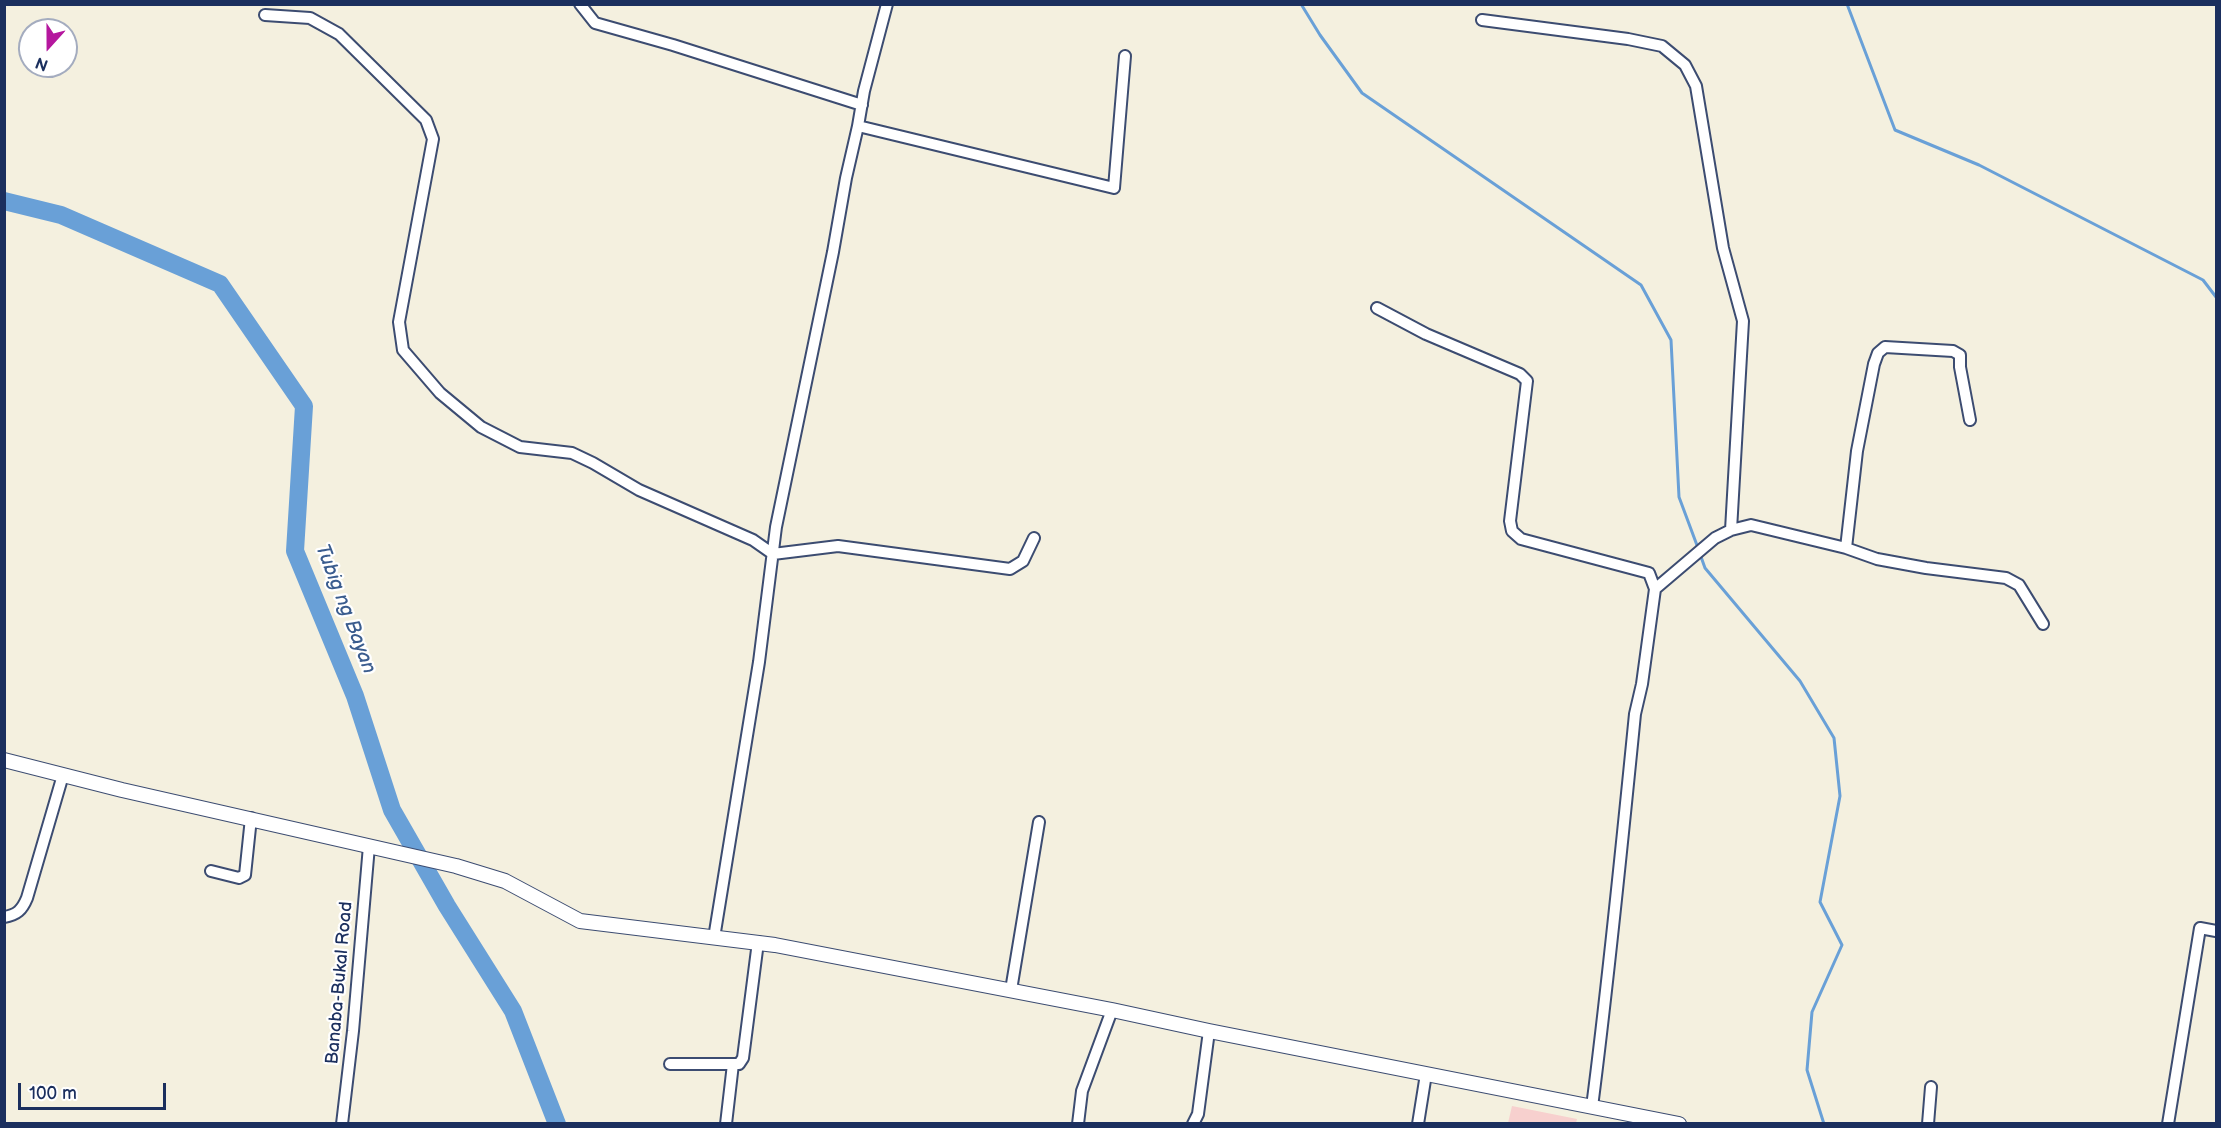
<!DOCTYPE html>
<style>
body{margin:0}
#map{position:relative;width:2221px;height:1128px;overflow:hidden;background:#f4f0df;font-family:"Balsamiq Sans",sans-serif}
canvas{display:block}
.frame{position:absolute;inset:0;border:6px solid #1b2f5e;pointer-events:none}
.north{position:absolute;left:18px;top:18px;width:60px;height:60px;box-sizing:border-box;background:#fff;border:2px solid #a4acbf;border-radius:50%;rotate:201deg;font-size:16px;font-weight:700;line-height:24px;text-align:center;color:#1b2f5e}
.north::after{content:'';display:block;margin:auto;width:21px;height:27px;background:#b5179e;clip-path:polygon(50% 0,100% 100%,50% 72%,0 100%)}
.scale{position:absolute;left:18px;top:1083px;width:148px;height:27px;box-sizing:border-box;border:3px solid #1b2f5e;border-top:0;padding-left:8px;font-size:18px;line-height:21px;white-space:nowrap;color:#1b2f5e;-webkit-text-stroke:4px #fff;paint-order:stroke}
</style>
<div id="map">
<canvas width="2221" height="1128"></canvas>
<div class="frame"></div>
<div class="north">N</div>
<div class="scale">100 m</div>
</div>
<script>
const ctx = document.querySelector('canvas').getContext('2d');
ctx.lineJoin = 'round';
function fillPath(path, color) { ctx.fillStyle = color; ctx.fill(path, 'evenodd'); }
function stroke(path, color, width, dash) { ctx.strokeStyle = color; ctx.lineWidth = width; ctx.lineCap = dash ? 'butt' : 'round'; ctx.setLineDash(dash || []); ctx.stroke(path); }
function write(font, color, halo, rows, align = 'center') {
  ctx.font = font + ' "Balsamiq Sans",sans-serif'; ctx.lineWidth = 4.5; ctx.setLineDash([]); ctx.textBaseline = 'middle'; ctx.strokeStyle = halo; ctx.fillStyle = color; for (const [text, x, y, turn = 0] of rows) {
    ctx.save(); ctx.translate(x, y); ctx.rotate((+turn || 0) * Math.PI / 180); ctx.textAlign = isNaN(turn) ? turn : align; if (halo) ctx.strokeText(text, 0, 0); ctx.fillText(text, 0, 0); ctx.restore();
  }
}
const built = new Path2D(`
 M1512,1106L1577,1119L1576,1123H1508Z`);
const stream = new Path2D(`
 M1301,4L1320,35L1362,93L1641,285L1671,340L1679,497L1698,548
 M1847,4L1895,130L1979,165L2203,280L2216,297
 M1700,554L1705,568L1800,681L1834,738L1840,796L1820,902L1842,945L1812,1012L1807,1070L1824,1124`);
const river = new Path2D(`
 M4,201L61,215L220,284L304,406L295,551L355,696L392,810L447,906L513,1011L557,1124`);
const minor = new Path2D(`
 M580,4L595,23L673,45L862,105
 M265,15L310,18L339,34L426,120L433,139L399,322L403,350L440,393L481,427L520,447L572,453L593,463L639,490L753,540L773,554L838,546L1010,569L1023,561L1034,538
 M1482,20L1628,39L1662,46L1685,65L1696,86L1723,248L1743,321L1731,530
 M858,126L1114,188L1125,56
 M1377,308L1426,334L1520,374L1527,381L1510,521L1512,531L1521,539L1649,573L1655,589L1642,684L1635,714C1622,845 1609,976 1592,1107
 M1846,548L1857,451L1874,364L1878,353L1885,347L1953,351L1960,355V367L1970,420
 M1655,589L1715,538L1731,530L1751,525L1846,548L1877,559L1926,568L2006,578L2019,585L2043,624
 M211,871L239,878L245,875L251,818
 M4,917C17,915 22,910 27,898L63,775
 M714,938L759,662L776,527L833,252L846,178L858,126L864,91L887,4
 M1011,990L1039,822
 M670,1064H739L743,1058L758,942
 M342,1124L353,1031L369,846
 M726,1124L733,1064
 M1078,1124L1082,1091L1112,1010
 M1193,1124L1198,1114L1209,1031
 M1418,1124L1426,1074
 M1928,1124L1931,1087
 M2168,1124L2200,928L2216,931`);
const major = new Path2D(`
 M4,760L122,790L456,866L505,881L580,921L775,945L1112,1010L1209,1031L1679,1124`);
const streetNames = [
 ["Banaba-Bukal Road",340,983,-85]
];
const waterNames = [
 ["Tubig ng Bayan",345,609,69]
];
fillPath(built, '#f7d0ce');
stroke(stream, '#69a0d7', 3);
stroke(river, '#69a0d7', 18);
stroke(minor, '#3c4c71', 14);
stroke(major, '#3c4c71', 16);
stroke(minor, '#fff', 10);
stroke(major, '#fff', 14);
write('18px', '#1b2f5e', '#fff', streetNames);
write('italic 20px', '#3a5c8e', '#fff', waterNames);
</script>
